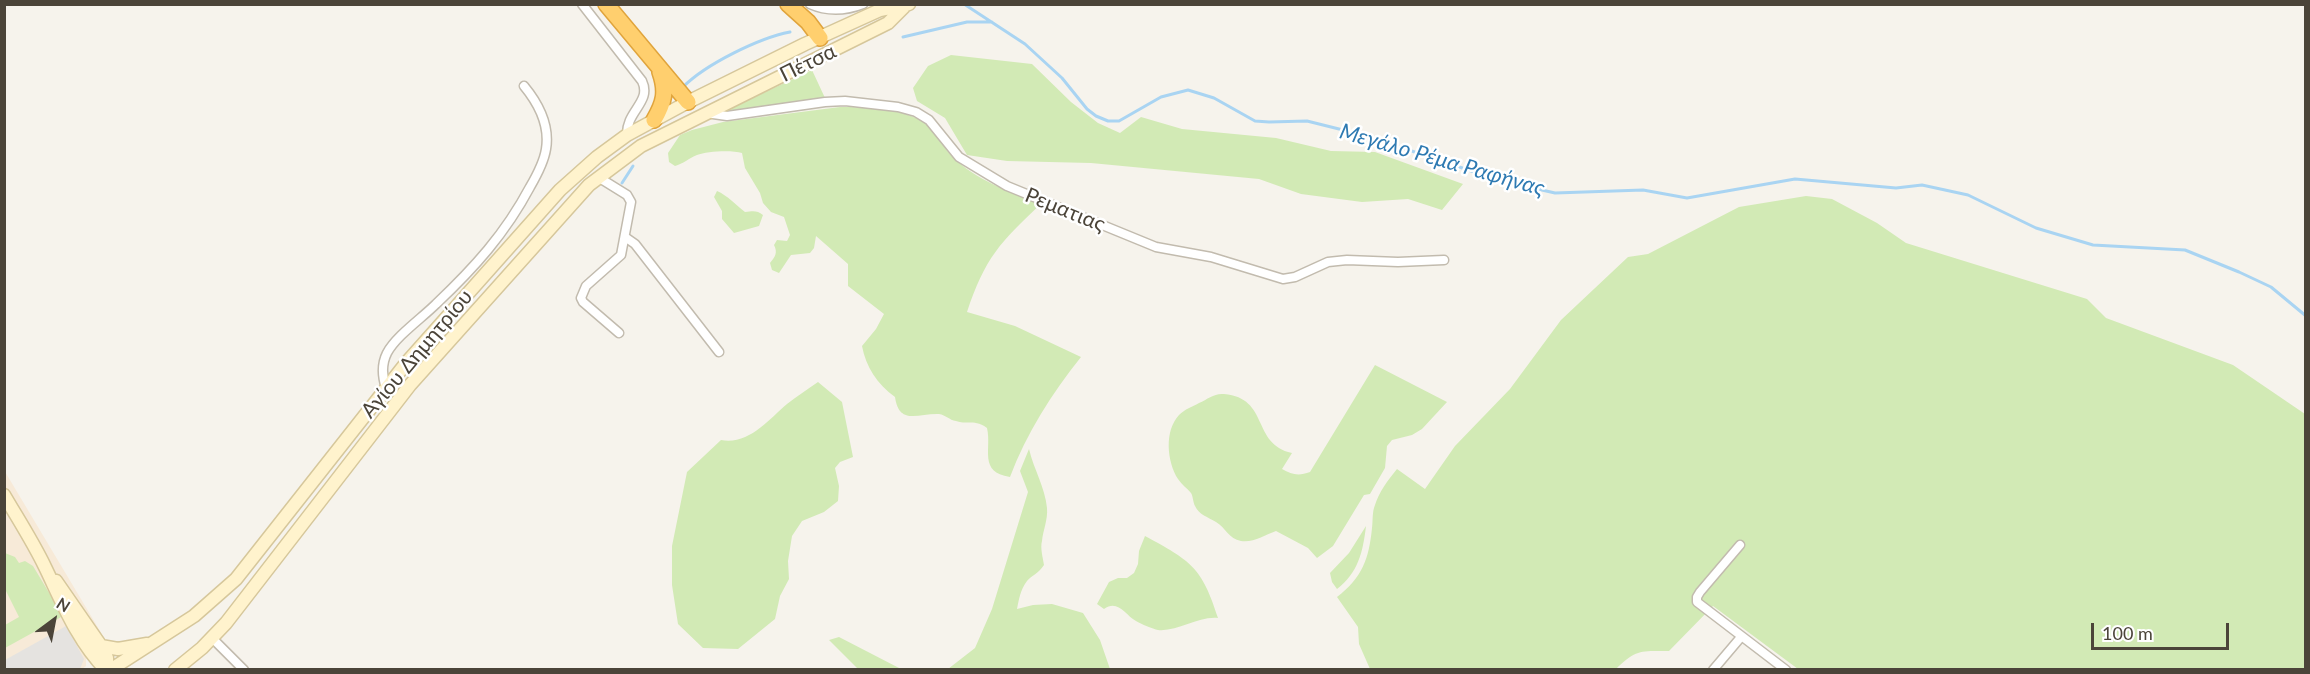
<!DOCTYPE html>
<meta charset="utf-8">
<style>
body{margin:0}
#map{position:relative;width:2310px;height:674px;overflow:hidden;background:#f6f3ec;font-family:Lato,sans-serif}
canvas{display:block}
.frame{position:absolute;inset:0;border:6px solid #4b4439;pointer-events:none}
.north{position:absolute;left:24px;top:590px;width:60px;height:60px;-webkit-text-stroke:4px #fff;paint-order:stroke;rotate:32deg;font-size:16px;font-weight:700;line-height:24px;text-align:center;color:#4b4439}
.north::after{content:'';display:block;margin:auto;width:21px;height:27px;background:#4b4439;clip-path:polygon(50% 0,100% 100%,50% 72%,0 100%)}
.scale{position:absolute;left:2091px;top:623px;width:138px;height:27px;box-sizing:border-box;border:3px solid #4b4439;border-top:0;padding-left:8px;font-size:18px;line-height:21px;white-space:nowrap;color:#4b4439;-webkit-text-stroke:4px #fff;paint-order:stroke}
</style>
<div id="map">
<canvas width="2310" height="674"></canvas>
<div class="frame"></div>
<div class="north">N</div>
<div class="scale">100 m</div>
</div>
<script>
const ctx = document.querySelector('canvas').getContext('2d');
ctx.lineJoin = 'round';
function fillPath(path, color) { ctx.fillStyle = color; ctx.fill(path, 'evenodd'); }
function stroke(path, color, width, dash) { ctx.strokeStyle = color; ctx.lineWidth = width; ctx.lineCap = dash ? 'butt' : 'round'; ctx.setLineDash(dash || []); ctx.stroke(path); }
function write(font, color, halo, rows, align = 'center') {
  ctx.font = font + ' Lato,sans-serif'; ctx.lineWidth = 5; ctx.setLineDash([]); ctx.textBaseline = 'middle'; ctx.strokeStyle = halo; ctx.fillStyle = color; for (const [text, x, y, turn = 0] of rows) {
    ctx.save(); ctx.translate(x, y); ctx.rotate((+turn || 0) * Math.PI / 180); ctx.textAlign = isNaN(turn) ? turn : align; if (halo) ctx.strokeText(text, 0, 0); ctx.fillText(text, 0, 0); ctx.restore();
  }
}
const commercial = new Path2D(`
 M4,470L106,641L86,655V666L82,669H5Z`);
const green = new Path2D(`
 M951,55L1032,64L1071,102L1098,123L1120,133L1141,117L1182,129L1276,138L1331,151L1375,152L1463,184L1442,210L1408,199L1362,202L1301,194L1259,179L1091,163L1007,161L967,155L945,118L917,101L913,88L928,66Z
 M812,70L825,98L749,111H725Z
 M840,107C866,107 899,108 922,121C935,129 941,145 952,156C975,180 1011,193 1042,203C1000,242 985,258 967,312L1015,326L1081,357C1052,393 1026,434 1010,477C978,472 992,449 987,428C974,419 969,425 956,421C949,420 946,415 939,414C919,413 899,426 895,397C877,384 866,367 862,346L876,329L884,314L848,286V264L816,236L814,248L810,253L791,255L779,273L772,270L770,263C775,257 778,253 774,245L777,240L787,241L790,235L784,217L771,212L763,203L760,193L745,168L742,153C732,150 707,151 697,155C689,158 683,164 675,166L669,162L668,153L680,135L692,130L723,122Z
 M717,191C727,195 737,206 745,212C753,211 757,210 763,215L759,226L734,233L722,219V211L714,197Z
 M1806,196L1832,199L1877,223L1906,243L2087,299L2106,318L2233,365L2305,414V669H1798L1713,606L1669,651C1641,651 1636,649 1616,669H1370L1359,644L1358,627L1337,597C1362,578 1369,559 1372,528C1373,521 1372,512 1375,505C1379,492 1388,480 1397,469L1425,489L1455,446L1510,389L1561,320L1628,257L1648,254L1739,207Z
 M1375,365L1447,402L1422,429L1412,435L1392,440L1387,446L1385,468L1370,494L1364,495L1333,546L1317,558L1308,548L1276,531C1265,535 1253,543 1241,541C1229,539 1225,527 1216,522C1208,517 1199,515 1195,506C1193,502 1193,496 1191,493C1187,488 1182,485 1178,479C1167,462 1164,431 1179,415C1185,409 1192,407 1199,403C1208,399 1214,393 1224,394C1270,398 1251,444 1292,453L1282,469C1292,475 1299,476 1310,472Z
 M818,382L842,402L853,457L840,462L835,468L839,486L838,501L824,512L802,521L792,536L788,561L789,579L780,596L775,619L738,649L703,648L678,624L672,585V546L687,472L721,440C749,445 768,420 787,404C797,396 808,389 818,382Z
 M1029,449C1034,470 1045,487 1047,508C1048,520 1043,530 1042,541C1040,548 1043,558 1044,565C1038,574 1032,575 1027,581C1020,590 1019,600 1017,609L1033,605L1052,604L1083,613L1100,640L1110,669H948L975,648L992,609L1028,492L1020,471Z
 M1366,526C1363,552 1358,573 1337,589L1332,582L1330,573L1349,553Z
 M1145,536C1191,561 1202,567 1218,618C1198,616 1177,632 1158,630C1153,629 1141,624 1136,621C1125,615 1118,599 1104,609L1097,604L1109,582L1118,578H1127L1134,573L1138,564L1139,551Z
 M5,553L15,557L19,563L25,561L33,566L63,616L5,648V625L19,617L5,589Z
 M839,637L901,669H858L829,640Z`);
const parking = new Path2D(`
 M66,626L84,659L80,669H5V660Z`);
const stream = new Path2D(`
 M964,4L1025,44L1062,78L1087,109L1096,116L1108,121H1119L1161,97L1188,90L1214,98L1255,121L1269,122L1307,121L1367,136L1498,180L1555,193L1643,190L1687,198L1795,179L1896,188L1922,185L1968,195L2036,228L2093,245L2185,250L2239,272L2271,287L2306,316
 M903,37L967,22H992
 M683,87C706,64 759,38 790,32
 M622,183L633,166`);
const street = new Path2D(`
 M582,4L642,81C652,102 626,111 627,135
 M810,4C828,12 845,11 863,4
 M706,113L727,116L825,102L845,101L898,107L916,112L929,120L959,157L1007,186L1156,247L1211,257L1283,279L1295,277L1328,262L1347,260L1398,262L1444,260
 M598,177L627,195L631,202L621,255L586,286L581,298L583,302L619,333
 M625,237L635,244L719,352
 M386,388C382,376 381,365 387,353C396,336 422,318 436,304C474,268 505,234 530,187C537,175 544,162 546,149C550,125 538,103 524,86
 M1740,545L1700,592L1697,597V602L1786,670
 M212,638L244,670
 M1713,670L1741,637`);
const secondary = new Path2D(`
 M4,495C18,519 33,542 45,567C62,602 78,642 106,670
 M56,581L101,646L107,658V670
 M101,646L118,649L147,644
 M110,670L194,616L236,579L407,362L560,190L597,157L627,135L688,102L805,44L880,10L909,4
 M175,670L202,648L226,623L410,385L589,185L641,146L888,23L904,7`);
const highway = new Path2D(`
 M606,4L688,102
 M788,4L808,22L820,38
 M654,120C664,103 667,92 660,72`);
const streetNames = [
 ["Πέτσα",808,63,-26],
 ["Ρεματιας",1065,210,22],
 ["Αγίου Δημητρίου",417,354,-50]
];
const waterNames = [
 ["Μεγάλο Ρέμα Ραφήνας",1442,160,16]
];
fillPath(commercial, '#f7ead8');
fillPath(green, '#d2eab5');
fillPath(parking, '#e5e3e0');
stroke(stream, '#a9d4f2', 3);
stroke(street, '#c2bbae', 11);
stroke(secondary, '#d6c79b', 15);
stroke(highway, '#e0a43c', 18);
stroke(street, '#fff', 8);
stroke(secondary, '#fff3cd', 12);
stroke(highway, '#ffcf6e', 15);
write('21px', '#4b4439', '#fff', streetNames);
write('italic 22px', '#2e7ab2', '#fff', waterNames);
</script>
